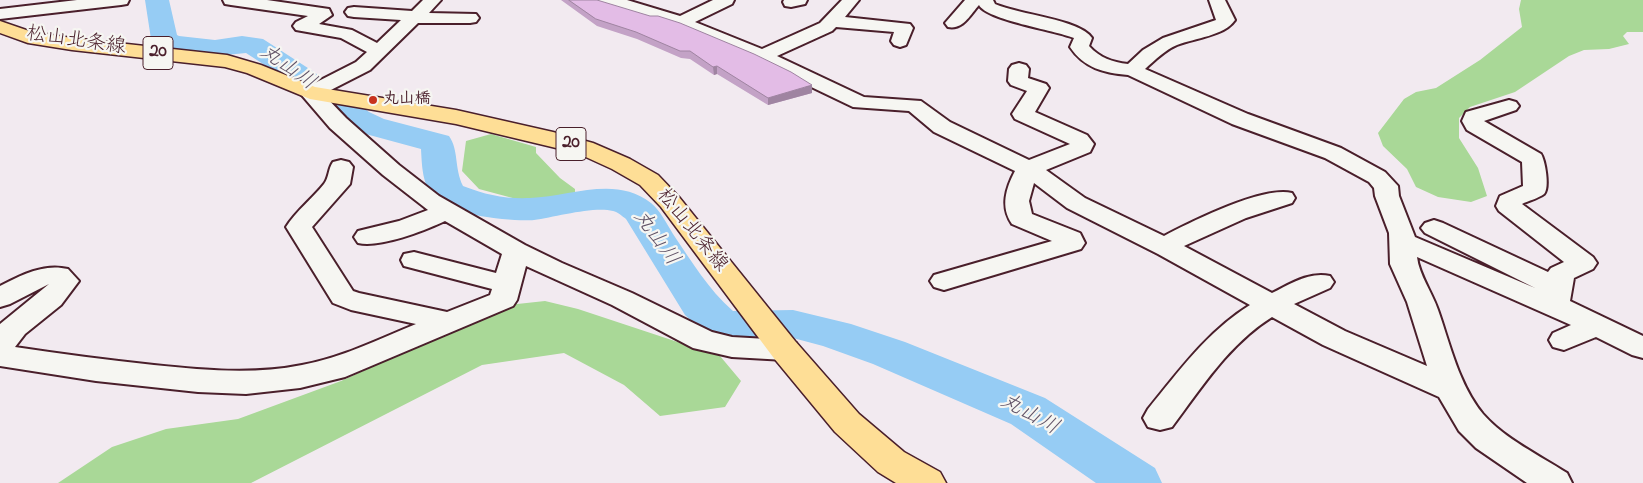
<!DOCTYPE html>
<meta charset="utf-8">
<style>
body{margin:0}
canvas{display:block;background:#f2eaf0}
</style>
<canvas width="1643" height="483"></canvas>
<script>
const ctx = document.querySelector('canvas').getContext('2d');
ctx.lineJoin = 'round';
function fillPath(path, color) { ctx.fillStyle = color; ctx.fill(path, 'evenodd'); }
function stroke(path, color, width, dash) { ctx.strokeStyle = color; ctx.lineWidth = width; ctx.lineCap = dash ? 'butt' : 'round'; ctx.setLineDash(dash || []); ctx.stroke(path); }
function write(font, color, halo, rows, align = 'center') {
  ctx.font = font + ' "Indie Flower","Klee One",sans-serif'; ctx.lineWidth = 4.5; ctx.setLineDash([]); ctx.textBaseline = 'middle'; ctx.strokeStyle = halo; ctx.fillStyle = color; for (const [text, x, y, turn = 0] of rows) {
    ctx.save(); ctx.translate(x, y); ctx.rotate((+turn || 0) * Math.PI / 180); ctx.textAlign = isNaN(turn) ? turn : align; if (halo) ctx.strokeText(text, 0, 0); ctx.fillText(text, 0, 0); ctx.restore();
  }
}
const green = new Path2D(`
 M1521,0H1643V32H1627L1623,36L1629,44L1609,49L1584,50L1569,56L1515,92L1470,107L1459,118V138L1478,168L1487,196L1471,202L1438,197L1416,187L1407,169L1383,146L1378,133L1404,99L1416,92L1436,88L1480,60L1522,27L1519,9Z
 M491,134L536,147V153L560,178L575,189V202L520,200L479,189L462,171L466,141Z
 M545,301L578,309L720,356L741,381L725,407L660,416L624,385L564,353L482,365L251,483H58L112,447L166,429L238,419L341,381L508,305Z`);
const river = new Path2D(`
 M145,0H169L177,35L179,36L215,40L242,36L263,39L311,70L369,112L384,119L449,136C459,150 454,168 463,186C486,195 505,199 530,198C570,197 615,175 651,203C660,210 667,224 673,234C692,262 708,289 733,311L793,310L851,324L905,342L1045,398L1155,468L1162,483H1096L1011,424L873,364L823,346L793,338L723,340L708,336L685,315L626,219C622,216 618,212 613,211C594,206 555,217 534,220C513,222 449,215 435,199C422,185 422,166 421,149L362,133L347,126L291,82L246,53L215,56L163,50L154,45L151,39Z`);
const minor = new Path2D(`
 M77,0H129L127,4L121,5L0,19V9Z
 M223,0H267L329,9L332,15L319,24L352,30L377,43L401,20L354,17L348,16L345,12L348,8L354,7L412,11L423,0H441L429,13L476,14L479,18L476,22L470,23H418L370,70L323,94L346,118L399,165L439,196L525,245L562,263L632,293L712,332L732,337L785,340L796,343L800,350L796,357L785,360L732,357L693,348L612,305L526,266L517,300L513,306L345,377L300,388L246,394L198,392L96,381L0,366V324L49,284L10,304L0,307V286C21,275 44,263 68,269L79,281L61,305L25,334L15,347C61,354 107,360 154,365C203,370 253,375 302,365C341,358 379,339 416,324L351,310L333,303L286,227C296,211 312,199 324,184C329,178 328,169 333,162L341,160L349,162L353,167L350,184L312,227L353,291L359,293L447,312L490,295L492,289L404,266L401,260L404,254L414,252L496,273L502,254L445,221C424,231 380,248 358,243L354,237L358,231L399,221L428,210L383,175L330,128L300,93L303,89L356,62L367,52L341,38L296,30L293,26L296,22L308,16L231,5L225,4Z
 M596,0H627L680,16L713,0H734L732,4L695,22L762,49L820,23L842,0H859L845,17L910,24L913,28L906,45L900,47L894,45L891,41L894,32L836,27L832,31L777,56L864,97L921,101L950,122L1029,160L1070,144L1015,119L1012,114L1027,91L1011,85L1008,81L1009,69L1012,65L1019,63L1026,65L1029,69L1028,78L1046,84L1049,88L1035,112L1087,135L1094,144L1090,152L1046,170L1085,198L1164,236C1191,222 1262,186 1292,193L1295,198L1292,203L1246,218L1184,246L1272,293C1290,284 1310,271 1330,276L1334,282L1330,288L1294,304L1345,331L1427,366L1407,302L1390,264L1389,233L1375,196L1374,188L1369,182L1325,158L1232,124L1128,75C1104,73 1084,68 1070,47L1074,38C1054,30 987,20 979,5C970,15 963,30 948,27L945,23L965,0H993L995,4C1020,15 1079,19 1092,38L1089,46C1100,58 1112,62 1128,64L1143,50L1163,38L1216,20L1209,0H1225L1235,20C1224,36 1195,38 1177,45C1165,50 1155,60 1145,69L1248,114L1341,148L1385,172L1398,186L1399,196L1415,237L1535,288L1425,233L1421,228L1425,223L1434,220L1443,223L1548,272L1551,268L1564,262L1499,211L1496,206L1500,196L1523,186L1522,162L1467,130L1462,121L1466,112L1509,100L1516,102L1519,106L1516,110L1484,121L1541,154C1545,160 1550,188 1544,194C1539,198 1528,201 1522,204L1593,257L1597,263L1593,269L1574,278L1570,301L1643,336V358L1632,355L1596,337L1564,350L1553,347L1549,340L1553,333L1571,325L1417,257C1419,275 1432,292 1438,310C1450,344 1459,385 1483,414C1505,439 1539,455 1567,473L1572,483H1527L1476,448L1459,431L1439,397L1323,345L1272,317C1229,344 1202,387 1172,427L1160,430L1148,427L1143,418L1148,409C1179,371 1208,331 1250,305L1158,254L1067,208L1034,183L1029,201L1032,214L1080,233L1085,243L1081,249L954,287L944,290L934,287L930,281L934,275L1052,241L1012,224C1000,207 1006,188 1015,171L934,132L909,111L853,107L755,60L675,26L598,4Z
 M784,0H807L805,4L791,7L785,6L783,2Z`);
const major = new Path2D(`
 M0,21L32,32L72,38L227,55L261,65L315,87L456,110L553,132L593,143L630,159L658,175L679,197L795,341L859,414L904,452L940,472L946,483H896L878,472L835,432L773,357L661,207L640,185L612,169L577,153L456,124L310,99L247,73L225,67L72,50L28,43L0,33Z`);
const wall = new Path2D(`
 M561,0H597L812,93L768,105L717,74L714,75L690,59L681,58L637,39L597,26Z`);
const shadedWall = new Path2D(`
 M717,66V74L714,75L713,67Z
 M812,85V93L768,105V98Z`);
const building = new Path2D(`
 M569,0H597L650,16H658L680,23L754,54L791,72L812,85L768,98L717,66L713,67L690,51H680L636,32L596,19Z`);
const markers = [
 [373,100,5,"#c8321e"]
];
const farPoinames = [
 ["丸山橋",383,100]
];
const shields = [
 [158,53,30],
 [571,144,30]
];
const shieldNames = [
 ["20",158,53],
 ["20",571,144]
];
const streetNames = [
 ["松山北条線",76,42,8],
 ["松山北条線",691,231,51]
];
const waterNames = [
 ["丸山川",287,69,35],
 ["丸山川",655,239,54],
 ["丸山川",1029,416,29]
];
fillPath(green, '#a9d897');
fillPath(river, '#96ccf4');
stroke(minor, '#4a1f2b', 4);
stroke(major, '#4a1f2b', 3);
fillPath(minor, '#f6f6f2');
fillPath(major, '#fede96');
fillPath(wall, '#c3a2c6');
fillPath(shadedWall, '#9f84a1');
fillPath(building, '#e3bce6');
stroke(building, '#9f84a1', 1);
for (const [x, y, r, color] of markers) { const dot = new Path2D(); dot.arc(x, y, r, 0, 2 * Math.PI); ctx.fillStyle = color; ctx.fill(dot); stroke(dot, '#f6f6f2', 2); }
write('bold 16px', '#4a1f2b', '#f6f6f2', farPoinames, 'left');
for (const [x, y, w] of shields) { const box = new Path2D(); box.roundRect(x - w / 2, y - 16.5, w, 33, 4); ctx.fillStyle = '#f6f6f2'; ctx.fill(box); stroke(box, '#4a1f2b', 1); }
write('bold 19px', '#4a1f2b', null, shieldNames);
write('20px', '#4a1f2b', '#f6f6f2', streetNames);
write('italic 21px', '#615367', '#f6f6f2', waterNames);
</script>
